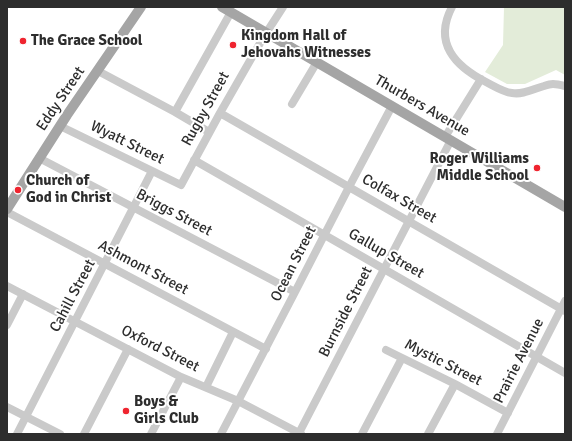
<!DOCTYPE html>
<style>
body{margin:0}
#map{position:relative;width:572px;height:441px;overflow:hidden;background:#fff;font-family:Signika,sans-serif}
canvas{display:block}
.frame{position:absolute;inset:0;border:8px solid #2d2d2d;pointer-events:none}
</style>
<div id="map">
<canvas width="572" height="441"></canvas>
<div class="frame"></div>
</div>
<script>
const ctx = document.querySelector('canvas').getContext('2d');
ctx.lineJoin = 'round';
function fillPath(path, color) { ctx.fillStyle = color; ctx.fill(path, 'evenodd'); }
function stroke(path, color, width, dash) { ctx.strokeStyle = color; ctx.lineWidth = width; ctx.lineCap = dash ? 'butt' : 'round'; ctx.setLineDash(dash || []); ctx.stroke(path); }
function write(font, color, halo, rows, align = 'center') {
  ctx.font = font + ' Signika,sans-serif'; ctx.lineWidth = 4; ctx.setLineDash([]); ctx.textBaseline = 'middle'; ctx.strokeStyle = halo; ctx.fillStyle = color; for (const [text, x, y, turn = 0] of rows) {
    ctx.save(); ctx.translate(x, y); ctx.rotate((+turn || 0) * Math.PI / 180); ctx.textAlign = isNaN(turn) ? turn : align; if (halo) ctx.strokeText(text, 0, 0); ctx.fillText(text, 0, 0); ctx.restore();
  }
}
const green = new Path2D(`
 M504,7H565V75L556,70L525,84H507L485,72L503,45Z`);
const minor = new Path2D(`
 M452,7C433,43 455,66 486,82C494,86 503,92 512,93C523,95 533,89 544,86C547,85 550,84 553,84C557,84 561,85 565,86
 M98,71L175,112L209,132
 M292,104L317,62
 M175,112L231,12
 M220,113L565,311
 M60,126L181,185L220,113L263,38L283,7
 M445,137L481,79
 M39,158L295,292
 M194,160L565,373
 M7,212L266,349
 M7,286L181,377L238,401L301,434
 M7,325L23,294
 M386,350L455,384L508,413
 M206,387L233,332
 M7,407L60,434
 M299,433L451,140
 M17,434L152,171
 M84,434L128,349
 M151,434L181,377
 M221,434L295,292L349,187L392,106
 M362,434L402,358
 M428,434L455,384
 M497,434L565,301`);
const major = new Path2D(`
 M222,7L565,207
 M7,209L67,115L141,7`);
const markers = [
 [23,41,4,"#ef242f"],
 [233,45,4,"#ef242f"],
 [537,168,4,"#ef242f"],
 [18,190,4,"#ef242f"],
 [126,411,4,"#ef242f"]
];
const poiNames = [
 ["Kingdom Hall of",241,36],
 ["Jehovahs Witnesses",241,53],
 ["The Grace School",31,41],
 ["Roger Williams",529,159,"right"],
 ["Middle School",529,176,"right"],
 ["Church of",26,181],
 ["God in Christ",26,198],
 ["Boys &",134,402],
 ["Girls Club",134,419]
];
const streetNames = [
 ["Eddy Street",61,99,-56],
 ["Thurbers Avenue",422,106,30],
 ["Rugby Street",206,109,-61],
 ["Wyatt Street",127,143,26],
 ["Colfax Street",399,199,30],
 ["Briggs Street",174,213,28],
 ["Gallup Street",386,254,30],
 ["Ocean Street",294,264,-63],
 ["Ashmont Street",143,268,28],
 ["Cahill Street",73,296,-62],
 ["Burnside Street",346,312,-63],
 ["Oxford Street",160,349,27],
 ["Prairie Avenue",519,361,-63],
 ["Mystic Street",443,363,27]
];
fillPath(green, '#e3ecd9');
stroke(minor, '#cacaca', 8);
stroke(major, '#a5a5a5', 10);
for (const [x, y, r, color] of markers) { const dot = new Path2D(); dot.arc(x, y, r, 0, 2 * Math.PI); ctx.fillStyle = color; ctx.fill(dot); stroke(dot, '#fff', 1.5); }
write('bold 15px', '#2d2d2d', '#fff', poiNames, 'left');
write('15px', '#2d2d2d', '#fff', streetNames);
</script>
